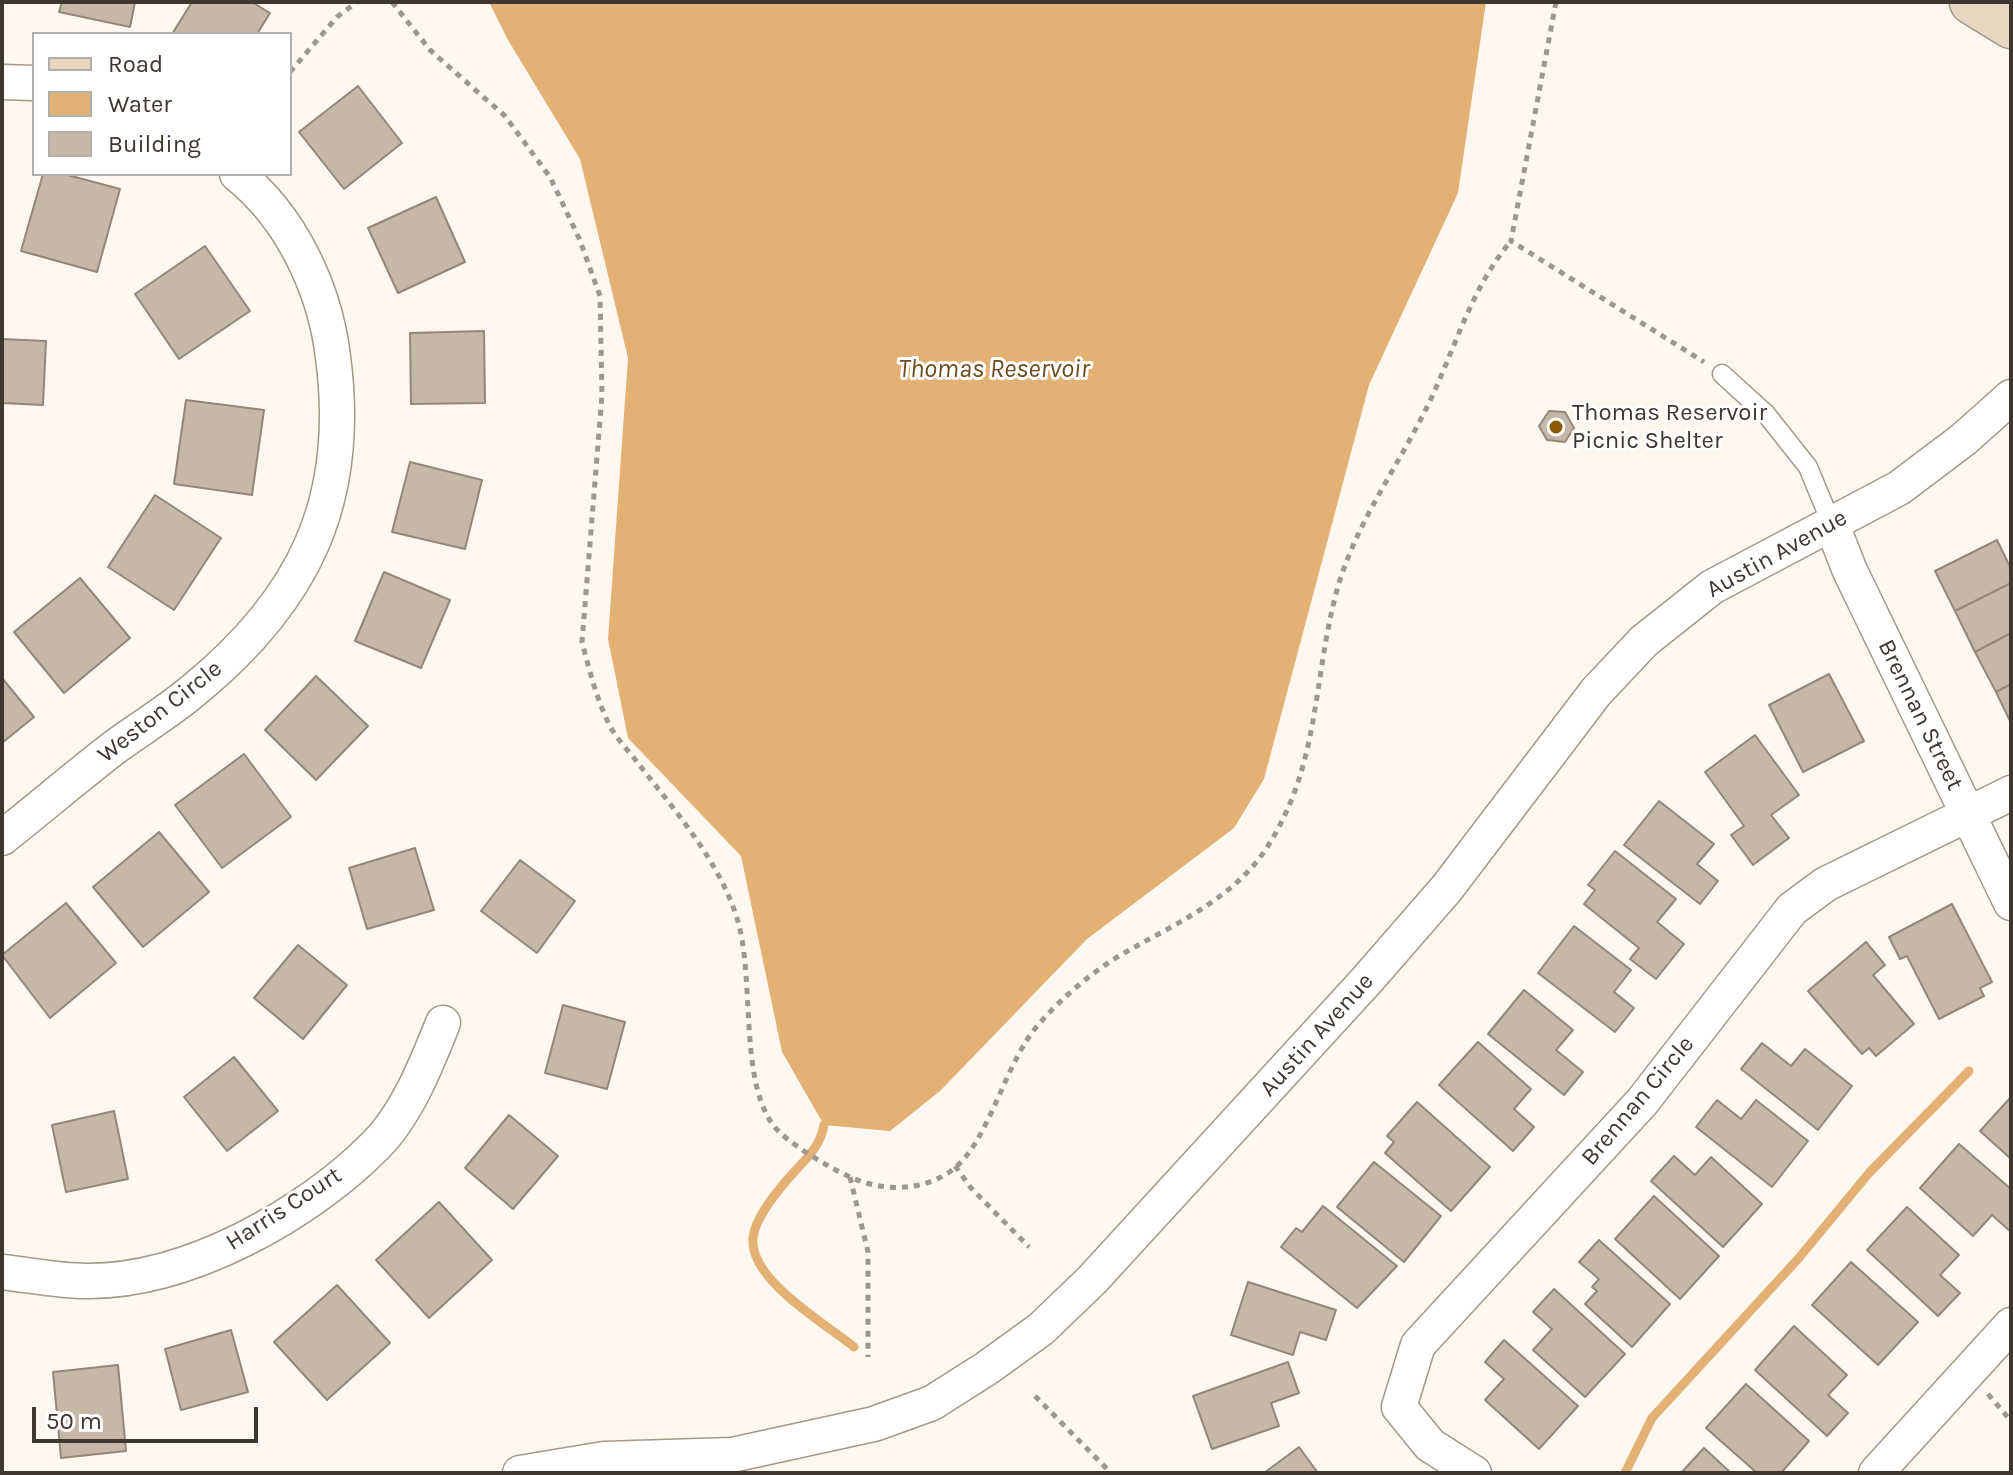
<!DOCTYPE html>
<style>
body{margin:0}
#map{position:relative;width:2013px;height:1475px;overflow:hidden;background:#fdf7f0;font-family:Karla,sans-serif}
canvas{display:block}
.frame{position:absolute;inset:0;border:4px solid #3d3730;pointer-events:none}
.legend{position:absolute;left:32px;top:32px;width:260px;height:144px;box-sizing:border-box;background:#fff;border:2px solid #b1afac;margin:0;padding:10px 14px;list-style:none;font-size:24px;color:#3d3730}
.legend li{display:flex;align-items:center;gap:16px;height:40px}
.legend b{width:40px;border:2px solid #b1afac}
.scale{position:absolute;left:32px;top:1407px;width:226px;height:36px;box-sizing:border-box;border:4px solid #3d3730;border-top:0;padding-left:10px;font-size:24px;line-height:28px;white-space:nowrap;color:#3d3730;-webkit-text-stroke:6px #fff;paint-order:stroke}
</style>
<div id="map">
<canvas width="2013" height="1475"></canvas>
<div class="frame"></div>
<ul class="legend">
<li><b style="height:10px;background:#e7d7c1"></b>Road</li>
<li><b style="height:22px;background:#e3b174"></b>Water</li>
<li><b style="height:22px;background:#c6b8a7"></b>Building</li>
</ul>
<div class="scale">50 m</div>
</div>
<script>
const ctx = document.querySelector('canvas').getContext('2d');
ctx.lineJoin = 'round';
function fillPath(path, color) { ctx.fillStyle = color; ctx.fill(path, 'evenodd'); }
function stroke(path, color, width, dash) { ctx.strokeStyle = color; ctx.lineWidth = width; ctx.lineCap = dash ? 'butt' : 'round'; ctx.setLineDash(dash || []); ctx.stroke(path); }
function write(font, color, halo, rows, align = 'center') {
  ctx.font = font + ' Karla,sans-serif'; ctx.lineWidth = 6; ctx.setLineDash([]); ctx.textBaseline = 'middle'; ctx.strokeStyle = halo; ctx.fillStyle = color; for (const [text, x, y, turn = 0] of rows) {
    ctx.save(); ctx.translate(x, y); ctx.rotate((+turn || 0) * Math.PI / 180); ctx.textAlign = isNaN(turn) ? turn : align; if (halo) ctx.strokeText(text, 0, 0); ctx.fillText(text, 0, 0); ctx.restore();
  }
}
const water = new Path2D(`
 M489,2H1486L1458,193L1369,385L1264,779L1234,828L1087,939L940,1091L890,1131L824,1125L782,1052L741,856L628,738L608,639L628,358L580,159L508,40Z`);
const stream = new Path2D(`
 M824,1125C820,1149 803,1161 787,1180C775,1194 755,1218 753,1238C749,1280 826,1324 854,1347
 M1625,1473L1652,1418L1798,1259L1869,1173L1969,1071`);
const building = new Path2D(`
 M62,2H135L130,27L59,12Z
 M192,2H252L270,13L257,34H172Z
 M358,86L402,143L344,189L299,132Z
 M43,174H64L120,189L97,272L21,251Z
 M436,197L465,262L398,293L368,228Z
 M205,246L250,311L179,359L135,294Z
 M484,331L485,403L411,404L410,333Z
 M2,339L46,341L43,405L2,403Z
 M186,400L264,410L252,495L174,484Z
 M1549,411L1565,412L1574,428L1565,442L1547,440L1539,426Z
 M410,462L482,480L465,549L392,532Z
 M155,495L221,538L174,610L108,567Z
 M1997,540L2011,569V583L1955,611L1935,571Z
 M384,572L450,600L421,668L355,641Z
 M80,578L130,638L64,693L14,632Z
 M2011,583V633L1975,652L1955,611Z
 M2011,633V684L1996,692L1975,652Z
 M1829,674L1864,741L1803,772L1769,705Z
 M316,676L368,726L316,780L265,730Z
 M2,678L34,717L2,743Z
 M2011,684V723L1996,692Z
 M1755,735L1799,795L1771,815L1789,838L1753,865L1731,835L1744,826L1705,772Z
 M244,754L291,817L222,868L175,805Z
 M1659,801L1714,844L1697,864L1718,881L1700,904L1624,845Z
 M159,832L209,892L143,947L93,887Z
 M415,848L434,910L367,929L349,868Z
 M1615,851L1676,899L1657,922L1684,944L1656,979L1630,959L1639,948L1584,904L1595,890L1588,885Z
 M520,860L575,901L537,953L481,911Z
 M66,903L116,963L50,1018L2,955Z
 M1952,904L1992,982L1980,988L1984,996L1939,1019L1907,956L1900,959L1889,937Z
 M1574,926L1631,970L1614,992L1634,1008L1615,1032L1538,973Z
 M1866,942L1885,965L1873,975L1914,1024L1876,1056L1869,1048L1862,1054L1808,991Z
 M298,945L347,985L303,1039L254,998Z
 M1524,990L1573,1030L1556,1050L1583,1072L1564,1095L1488,1034Z
 M563,1005L625,1022L607,1089L545,1073Z
 M1478,1042L1531,1089L1514,1109L1534,1127L1513,1151L1439,1085Z
 M1762,1043L1791,1066L1805,1049L1852,1086L1818,1130L1741,1069Z
 M234,1057L278,1111L227,1151L184,1097Z
 M2011,1097V1159L1980,1131Z
 M1717,1100L1741,1119L1756,1100L1808,1141L1772,1187L1696,1127Z
 M1417,1102L1490,1167L1451,1211L1385,1153L1394,1142L1387,1136Z
 M114,1111L128,1179L66,1192L52,1125Z
 M509,1115L558,1156L513,1209L465,1168Z
 M1959,1144L2011,1189V1232L1992,1215L1973,1236L1920,1188Z
 M1674,1156L1695,1175L1711,1157L1762,1204L1723,1247L1651,1181Z
 M1374,1162L1441,1216L1404,1262L1337,1207Z
 M1654,1196L1719,1256L1680,1299L1615,1239Z
 M439,1202L492,1260L429,1318L376,1260Z
 M1323,1206L1397,1266L1357,1308L1281,1247L1296,1228L1302,1232Z
 M1907,1207L1959,1255L1940,1275L1960,1293L1938,1316L1867,1250Z
 M1599,1240L1670,1304L1632,1347L1585,1304L1597,1291L1592,1287L1599,1279L1579,1262Z
 M1851,1262L1918,1322L1878,1365L1812,1305Z
 M1248,1282L1336,1310L1326,1340L1300,1332L1293,1355L1231,1335Z
 M337,1285L390,1343L327,1400L274,1342Z
 M1554,1289L1625,1354L1585,1397L1533,1350L1552,1329L1533,1312Z
 M1794,1326L1847,1375L1828,1395L1848,1413L1827,1436L1755,1370Z
 M231,1330L248,1392L181,1410L165,1349Z
 M1504,1340L1578,1406L1539,1449L1485,1400L1504,1379L1485,1362Z
 M1288,1362L1299,1393L1271,1403L1279,1426L1212,1449L1193,1396Z
 M118,1365L126,1451L61,1458L53,1372Z
 M1746,1384L1809,1441L1781,1473H1757L1706,1428Z
 M1299,1447L1318,1473H1264Z
 M1704,1448L1731,1473H1681Z`);
const path = new Path2D(`
 M392,2L430,50L505,116L550,177L579,238L600,296L602,395L582,642C589,669 596,697 608,722C615,738 630,752 641,767C677,813 717,859 736,915C756,974 738,1077 773,1125C787,1143 828,1167 850,1177C881,1191 918,1192 948,1173C989,1147 1003,1064 1039,1024C1064,995 1099,966 1133,948C1180,922 1235,896 1266,849C1321,764 1312,682 1337,590C1354,528 1394,472 1423,415C1453,357 1468,292 1511,241
 M1556,2L1511,241L1704,362
 M290,72L337,17L357,2
 M955,1166L971,1188L1029,1247
 M850,1177L868,1252V1357
 M1988,1394L2011,1421
 M1035,1396L1111,1473`);
const lane = new Path2D(`
 M1722,374L1766,414L1808,467L1832,525`);
const street = new Path2D(`
 M2,82L34,83
 M1832,525L1850,571L2011,903
 M2,838C40,808 77,776 115,747C141,728 169,711 194,690C305,599 352,500 333,357C325,289 291,217 237,174
 M2,1272C30,1275 59,1281 86,1281C187,1282 307,1215 376,1145C407,1114 427,1063 443,1023
 M520,1473L604,1459L732,1455L874,1424L932,1403L987,1368L1041,1329L1092,1280L1367,980L1447,888L1596,692L1644,641L1712,587L1899,488L1964,439L2011,397
 M1474,1473L1430,1445L1399,1407L1418,1345L1642,1102L1792,909L1826,884L2011,793
 M1876,1473L2011,1325`);
const secondary = new Path2D(`
 M1972,2L2011,26`);
const markers = [
 [1556,427,8,"#8b5902"]
];
const poiNames = [
 ["Thomas Reservoir",1572,413],
 ["Picnic Shelter",1572,441]
];
const streetNames = [
 ["Austin Avenue",1777,554,-29],
 ["Weston Circle",160,712,-38],
 ["Brennan Street",1920,715,64],
 ["Austin Avenue",1317,1035,-48],
 ["Brennan Circle",1638,1101,-50],
 ["Harris Court",284,1209,-33]
];
const waterNames = [
 ["Thomas Reservoir",994,370]
];
fillPath(water, '#e3b174');
stroke(stream, '#e3b174', 9);
fillPath(building, '#c6b8a7');
stroke(building, '#958778', 2);
stroke(lane, '#a59887', 21);
stroke(street, '#a59887', 37);
stroke(secondary, '#a59887', 47);
stroke(path, '#9d9790', 5, [6, 6]);
stroke(lane, '#fff', 18);
stroke(street, '#fff', 34);
stroke(secondary, '#e7d7c1', 44);
for (const [x, y, r, color] of markers) { const dot = new Path2D(); dot.arc(x, y, r, 0, 2 * Math.PI); ctx.fillStyle = color; ctx.fill(dot); stroke(dot, '#fff', 3); }
write('24px', '#3d3730', '#fff', poiNames, 'left');
write('24px', '#3d3730', '#fff', streetNames);
write('italic 26px', '#6d4b1d', '#fff', waterNames);
</script>
